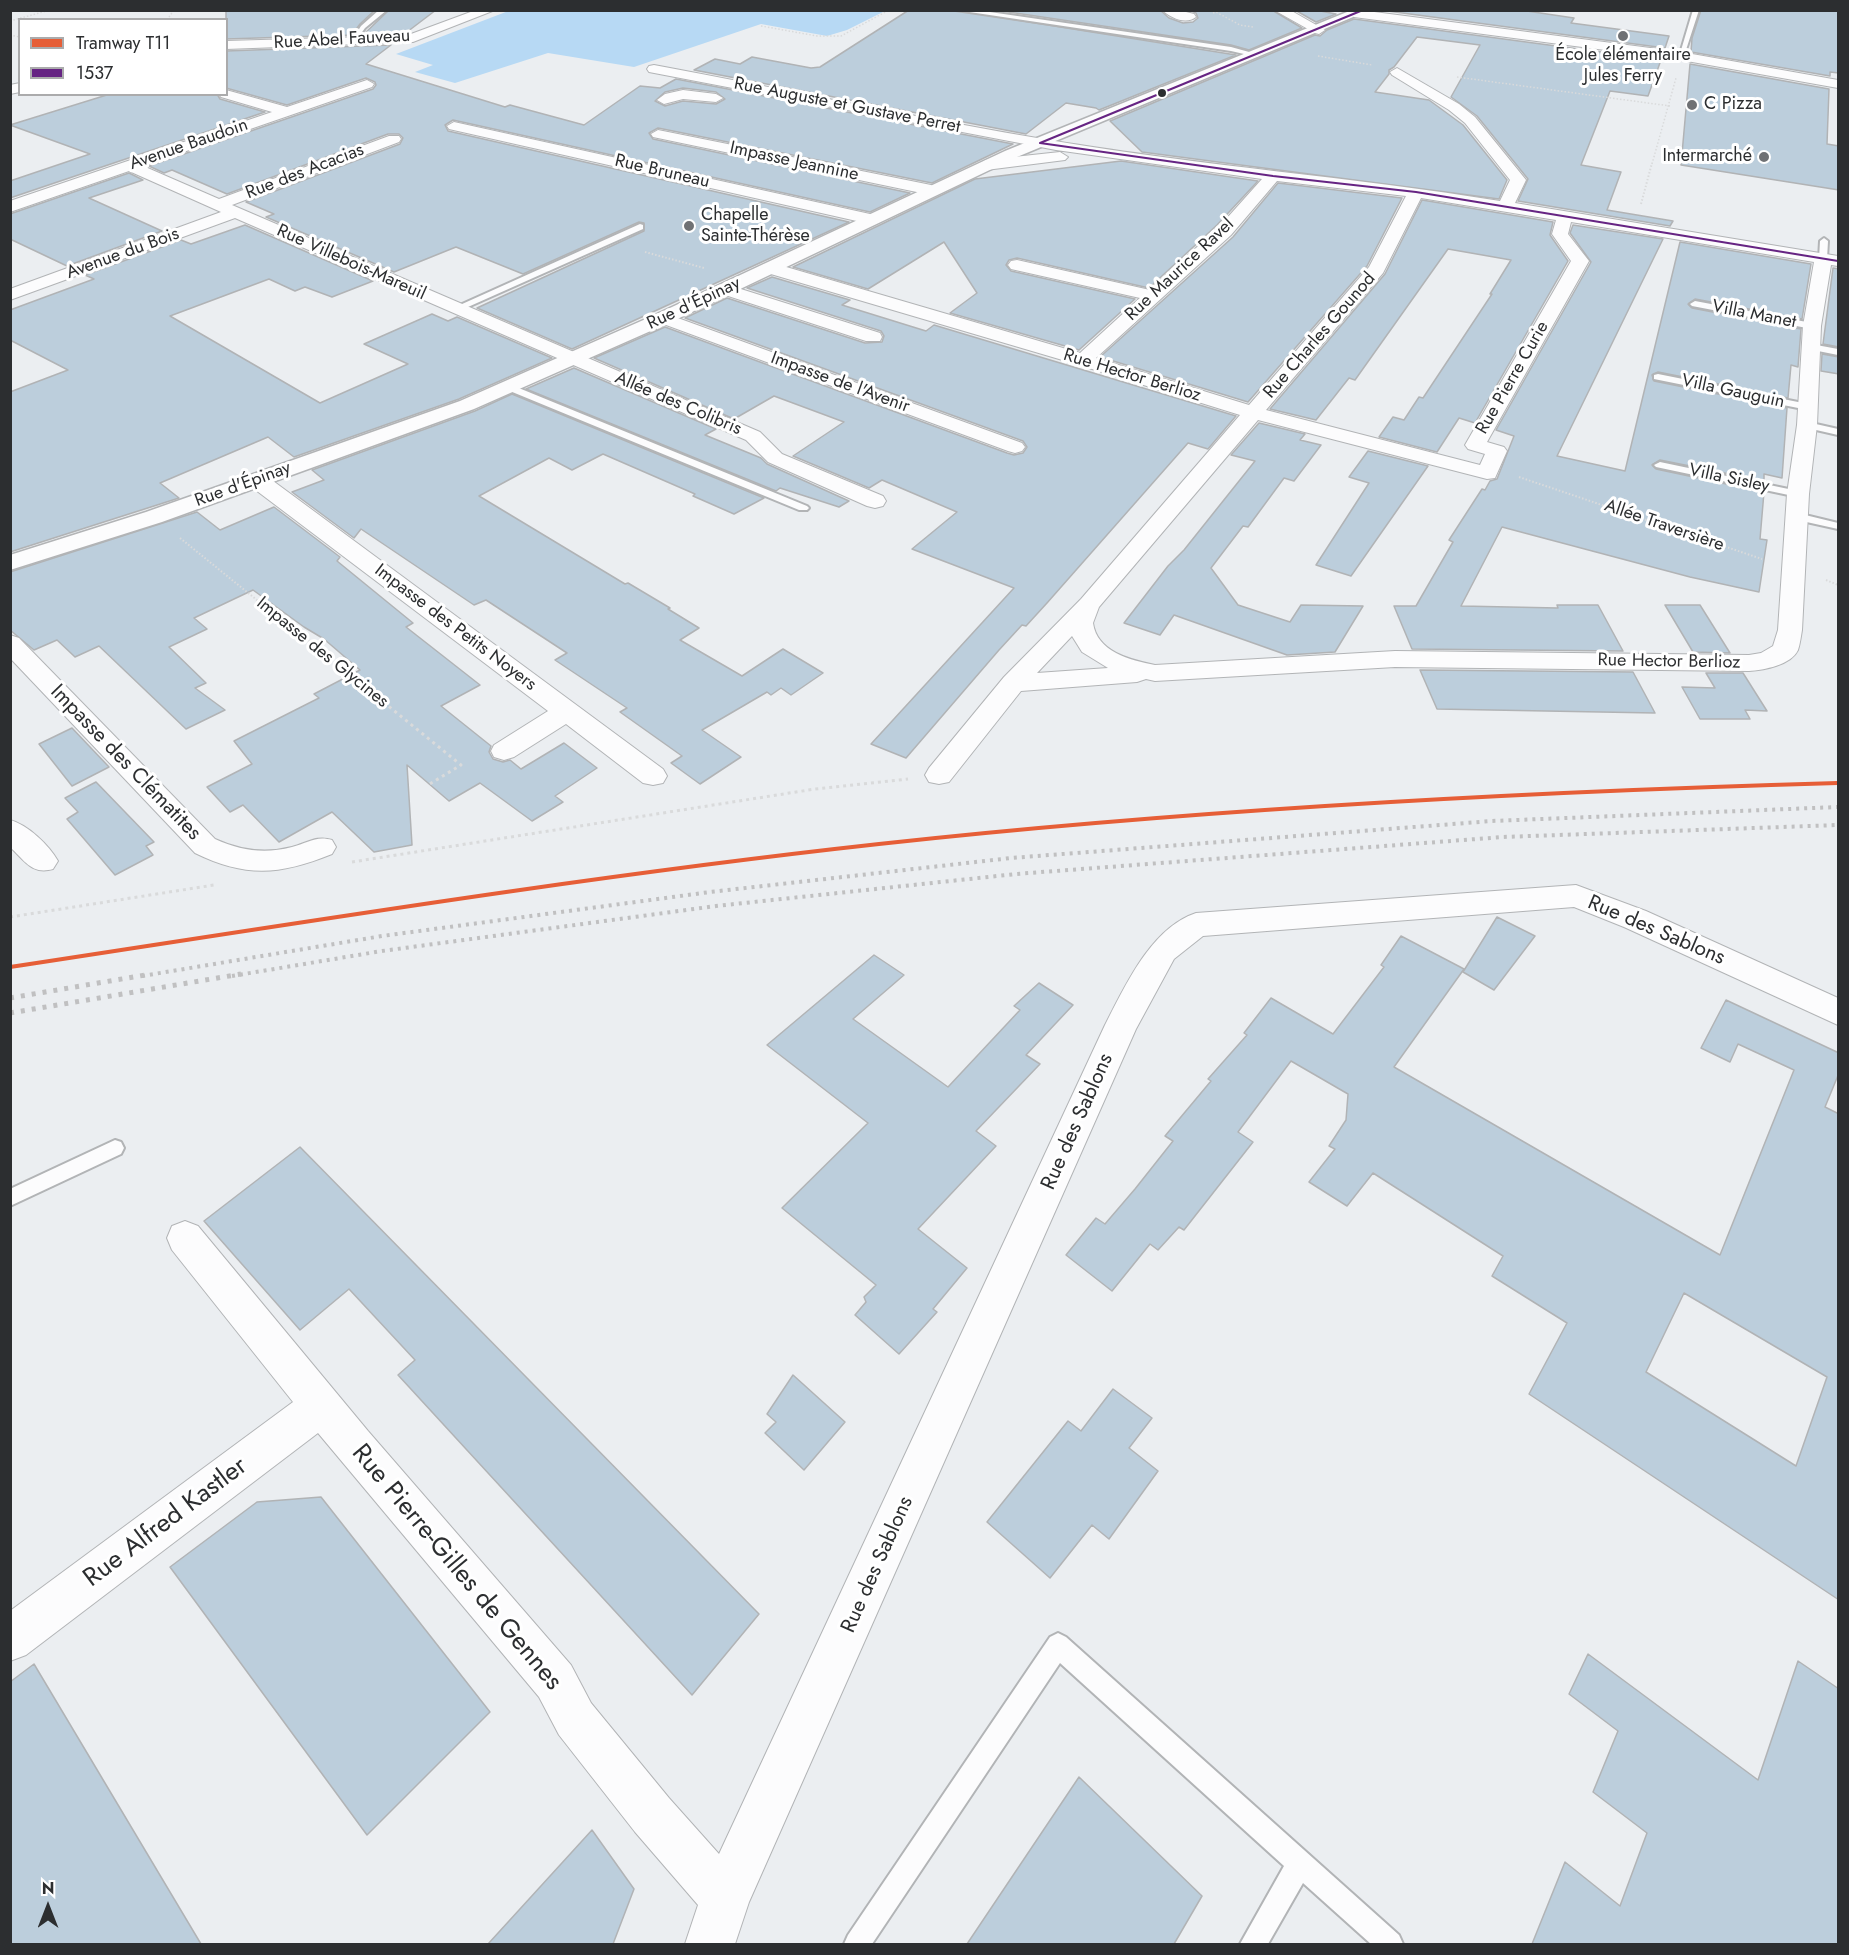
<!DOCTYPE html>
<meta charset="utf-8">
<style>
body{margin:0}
#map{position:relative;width:1849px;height:1955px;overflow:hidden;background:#ebeef1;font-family:Jost,sans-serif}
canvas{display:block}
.frame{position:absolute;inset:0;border:12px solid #2c2e30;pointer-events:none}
.legend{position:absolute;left:18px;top:18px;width:210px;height:78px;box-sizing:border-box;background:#fff;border:2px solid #ababac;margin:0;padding:8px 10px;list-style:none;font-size:18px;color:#2c2e30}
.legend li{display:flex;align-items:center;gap:12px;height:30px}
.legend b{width:30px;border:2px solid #ababac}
.north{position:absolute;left:18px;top:1877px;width:60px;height:60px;-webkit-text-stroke:4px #fff;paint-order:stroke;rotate:0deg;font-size:16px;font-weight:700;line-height:24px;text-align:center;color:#2c2e30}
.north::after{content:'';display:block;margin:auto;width:21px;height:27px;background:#2c2e30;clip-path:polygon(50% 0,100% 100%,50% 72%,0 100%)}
</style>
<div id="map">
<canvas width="1849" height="1955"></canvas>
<div class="frame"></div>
<ul class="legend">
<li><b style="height:8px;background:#e65e37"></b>Tramway T11</li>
<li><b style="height:8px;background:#662483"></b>1537</li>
</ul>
<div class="north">N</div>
</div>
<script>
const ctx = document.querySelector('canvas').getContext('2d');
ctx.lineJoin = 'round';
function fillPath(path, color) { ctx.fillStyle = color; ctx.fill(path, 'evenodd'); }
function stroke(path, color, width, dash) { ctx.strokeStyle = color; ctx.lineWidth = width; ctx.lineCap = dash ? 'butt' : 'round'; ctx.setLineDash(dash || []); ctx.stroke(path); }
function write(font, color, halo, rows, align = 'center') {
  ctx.font = font + ' Jost,sans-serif'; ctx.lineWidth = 6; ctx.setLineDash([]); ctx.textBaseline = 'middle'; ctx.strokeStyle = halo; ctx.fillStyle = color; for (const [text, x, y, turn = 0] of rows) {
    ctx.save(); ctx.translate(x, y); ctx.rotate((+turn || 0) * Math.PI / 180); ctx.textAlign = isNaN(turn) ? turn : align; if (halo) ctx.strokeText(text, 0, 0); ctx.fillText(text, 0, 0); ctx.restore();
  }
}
const green = new Path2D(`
 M511,10H885V11L847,30L827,36L761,24L634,67L548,53L455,83L415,72L433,65L396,54Z`);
const building = new Path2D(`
 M226,10H375L360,24L352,35L226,39Z
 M389,10H436L407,32L363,35Z
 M909,10H954L1236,55L1099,110L1096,108L1066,103L1026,134L694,70L715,59L740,64L752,57L811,68L820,67Z
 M995,10H1160L1169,18L1183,23L1193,22L1198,18L1196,13L1189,10H1272L1302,28L1249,50L1231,45Z
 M1295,10H1315L1336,14L1316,22Z
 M1380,10H1520L1574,18L1571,23L1669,36L1665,48Z
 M1701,10H1839V73L1830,72V76L1691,52L1692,38Z
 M1354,19L1661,60L1648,96L1610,91L1581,165L1621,172L1607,210L1673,221L1670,226L1518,201L1528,179L1477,116L1451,97L1480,45L1417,37L1394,67L1389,70V74L1375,92L1429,100L1463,125L1507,180L1499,199L1142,152L1110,121L1315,35L1320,36L1327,30Z
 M391,45L366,64L505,107L510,105L584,125L640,86L660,88L676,79L1013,144L932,183L658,128L649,133L653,139L910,193L870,212L453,120L445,125L448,131L849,222L572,349L477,308L644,231V223L639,222L523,274L456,247L394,272L266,217L274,214L246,202L400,144L403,138L399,134H388L227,194L172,170L164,173L149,166L373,89L376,85L375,82L366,78L287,105L226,88V51ZM683,88L716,92L725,99L716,104L683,101L665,106L655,101L665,92Z
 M1690,64L1829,89L1827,144L1839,146V190L1681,165Z
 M110,94H217L220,99L265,112L10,198V181L90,154L10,125Z
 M1121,161L1258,181L1217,225L1149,288L1017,258L1009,260L1006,265L1011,271L1135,299L1079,350L950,313L977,293L944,242L868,289L793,267L975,179Z
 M129,173L143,180L89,198L162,231L67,266L10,239V214Z
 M1278,183L1402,198L1367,266L1248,402L1100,357L1233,237Z
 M1422,200L1553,222L1550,235L1568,261L1475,423L1459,418L1437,452L1379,437L1393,417L1404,420L1419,397L1423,398L1492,294H1490L1511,260L1448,249L1355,380L1349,378L1316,420L1270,409L1385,274Z
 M245,225L373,281L332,297L305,287L295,291L269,279L170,316L320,403L408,364L364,344L432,314L448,321L457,317L552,358L459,399L294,457L268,437L160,483L179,498L10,552V392L68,370L10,340V310L94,279L85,275L181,240L191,244Z
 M1573,225L1663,239L1557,456L1625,471L1680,242L1811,264L1802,319L1695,299L1688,304L1692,308L1801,329L1798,367L1791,365L1788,398L1658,372L1652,375L1654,381L1787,408L1782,478L1764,474V481L1660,460L1652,465L1656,469L1764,492L1760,539L1767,540L1759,592L1690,577L1502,527L1461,606L1558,608L1557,605H1598L1623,651L1412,649L1394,606H1416L1453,542L1449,540L1482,489L1485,490L1490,481L1497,479L1514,436L1496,430L1591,262L1570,233Z
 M1833,268L1839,269V347L1823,344Z
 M772,277L850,300L842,305L926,331L934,325L1236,416L1208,449L1188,443L1047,603L1026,626L1022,625L999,650L906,758L871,744L1014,588L912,549L957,512L882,480L869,488L793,456L844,422L774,396L734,419L594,358L665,327L1007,453L1014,455L1023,453L1027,447L1023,441L685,318L727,298L865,343L882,342L884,336L881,331L747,288Z
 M1822,354L1839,357V374L1821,371Z
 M574,368L716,429L705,435L761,458L767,464L849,501L839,507L780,488L776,491L526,389Z
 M512,394L764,498L734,514L693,496L695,494L603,454L572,470L549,458L479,496L625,584L628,583L670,608L668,609L699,628L680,640L742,676L783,649L823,673L791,695L781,688L771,695L767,692L702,730L741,757L700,784L671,763L682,756L620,712L627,708L555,660L567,653L486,600L474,605L361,529L354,538L292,492L324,480L312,470L475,411Z
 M1259,423L1305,434L1300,440L1321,445L1294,481L1284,478L1248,527L1243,526L1211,568L1238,605L1290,622L1301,605L1363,606L1335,652L1287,655L1174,615L1160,635L1124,623L1168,566L1184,550L1255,461L1231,455Z
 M1368,451L1428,466L1351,576L1316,565L1369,483L1349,477Z
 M274,507L340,557L337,561L413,623L406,627L480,685L441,706L491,746L489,752L493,759L503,762L510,760L521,769L564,743L597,768L555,796L563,802L532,821L480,783L449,801L407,765L412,845L374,852L332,812L279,842L243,805L230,812L207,787L252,764L234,741L319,698L314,694L360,670L324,639L304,627L253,590L194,618L207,629L169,647L206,683L195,688L225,710L186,729L99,646L75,657L57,640L34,650L10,630V572L197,512L220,530Z
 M1665,605H1700L1730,653L1693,652Z
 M1420,670L1633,672L1655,713L1437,709Z
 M1706,673H1743L1767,711L1745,710L1750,719H1700L1682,687L1715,688Z
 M72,728L109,767L72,786L39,744Z
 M96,782L154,842L146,846L153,855L115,875L67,819L78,812L65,798Z
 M1497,917L1535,936L1494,990L1463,972Z
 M1401,936L1464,969L1394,1067L1720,1255L1794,1070L1738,1044L1730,1062L1701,1048L1726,1000L1839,1053V1073L1825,1107L1839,1114V1600L1529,1394L1567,1323L1492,1276L1503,1256L1373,1173L1347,1206L1309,1182L1335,1149L1329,1146L1346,1120L1348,1094L1291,1061L1238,1132L1253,1142L1184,1230L1179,1227L1158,1250L1150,1244L1112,1291L1066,1255L1096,1218L1105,1224L1135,1189L1173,1141L1165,1136L1211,1081L1208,1079L1247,1035L1244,1033L1271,998L1333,1034L1384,967L1381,965ZM1684,1293L1827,1377L1796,1466L1646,1372Z
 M874,955L904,975L853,1019L948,1087L1020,1010L1014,1006L1039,983L1073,1005L1026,1055L1040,1064L976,1131L996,1146L918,1229L967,1268L933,1309L937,1312L899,1354L855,1315L866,1302L864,1297L876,1285L782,1208L868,1123L767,1045Z
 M300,1147L759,1614L692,1695L398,1375L415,1360L349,1289L300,1330L204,1221Z
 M793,1375L845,1422L804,1470L765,1433L776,1422L767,1414Z
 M1113,1389L1152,1418L1129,1448L1158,1471L1109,1539L1092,1525L1050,1578L987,1522L1068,1421L1081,1431Z
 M321,1497L490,1712L367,1835L170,1567L257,1502Z
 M1588,1654L1758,1780L1798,1661L1839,1689V1944H1532L1565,1862L1620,1906L1647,1833L1593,1792L1618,1731L1569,1694Z
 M34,1664L201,1944H10V1682Z
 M1079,1777L1202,1896L1174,1944H967Z
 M592,1830L634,1889L613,1944H488Z`);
const pathFar2 = new Path2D(`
 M1213,13L1216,12L1240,25L1253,27
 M167,20L174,10
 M10,21L50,10
 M761,26L817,36H841L889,10
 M10,35L20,37
 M1318,56L1372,65
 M1457,77L1670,106
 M1652,164L1676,78`);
const pathFar1 = new Path2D(`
 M1641,204L1652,163
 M645,252L704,268
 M1519,477L1762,559
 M180,538L304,638
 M1826,580L1838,585`);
const path = new Path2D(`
 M302,636L461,765L428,785
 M352,862L815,789L908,779
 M10,917L214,885`);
const service = new Path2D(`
 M379,10H387L365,28L354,43H350L361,26Z
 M956,10H976L1231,47L1260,55L1257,57L1231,51Z
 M1693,10H1699L1684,56L1679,57Z
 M640,224L643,225V229L459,311L451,309Z
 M1824,238L1828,241L1827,259L1823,262L1819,259L1820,241Z
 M1695,301L1812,323L1817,326L1812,329L1692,306L1690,304Z
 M1811,344L1838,349V355L1808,349L1806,347Z
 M1658,374L1808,404L1813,407L1808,410L1654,379V375Z
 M509,384L807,506L809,508L807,510H799L505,389V385Z
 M1807,422L1838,429V435L1803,427L1802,425Z
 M1660,462L1798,491L1804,494L1798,497L1656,467L1654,465Z
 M1797,513L1838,523V529L1793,519L1791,517Z
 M115,1140L121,1142L124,1148L121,1154L10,1206V1189Z
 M1058,1633L1066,1637L1399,1935L1403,1944H1371L1303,1883L1268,1944H1240L1284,1866L1060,1663L872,1944H844L848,1935L1050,1637Z`);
const minor = new Path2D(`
 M476,10H495L413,42L226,49V41L398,36L411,34Z
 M1162,10H1178L1194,14L1196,17C1186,25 1171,18 1162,10Z
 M1274,10H1290L1325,30L1319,34L1315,33Z
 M1359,10L1681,52L1838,80V88L1681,60L1354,17V11Z
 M654,65C788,90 921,119 1055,141C1203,166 1353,177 1500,201L1510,180L1465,123L1449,110L1392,75L1390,72L1397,68L1459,104L1475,117L1526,180L1515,203L1838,256V266L1831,265L1821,326L1817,425L1809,494L1802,630C1801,636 1800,644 1798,650C1791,665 1764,670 1749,671L1395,667L1155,681L1146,679L1137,682L1021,691L949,782L939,784L929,782L925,775L929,768L1004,677L1081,599L1240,415L1076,364L764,272L761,268L764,264H776L1080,353L1140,298L1011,269L1008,265L1011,261L1017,260L1150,290L1219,227L1262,179L1056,150L649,72L647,69L649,66ZM1277,181L1406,196L1369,267L1249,405L1096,358L1231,235ZM1421,198L1556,220L1552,234L1571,261L1465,445L1468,449L1485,454L1480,465L1266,410L1383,273ZM1571,222L1814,262L1803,326L1797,425L1787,494L1778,630L1773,646L1761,653L1749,655L1395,651L1155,665C1130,660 1097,652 1093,623L1099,607L1258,420L1487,479L1495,478L1507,451L1504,447L1487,442L1589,261L1568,234ZM1072,636L1082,652L1108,668L1037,673Z
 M367,80L374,84L372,87L143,166L219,199L389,136H399L401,139L399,142L232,205L760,432L782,454L883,496L886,501L883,506L875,508L867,506L768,462L746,440L235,218L10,300V289L221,212L129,171L10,212V201L272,112L221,97L219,94H226V90L287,107Z
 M20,83V92L10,94V85Z
 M683,90L716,94L723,98L716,102L683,99L664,104L657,100L665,94Z
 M454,122L870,214L878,219L870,224L449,129L447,126Z
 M658,130L931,185L939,190L931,195L653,137L651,134Z
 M1060,152L1068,157L1065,160L986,170L978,165L986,160Z
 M725,284L880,333L882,337L880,341H866L719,293L716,289L719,285Z
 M664,313L1022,443L1025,447L1022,451L1015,453L1008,451L658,322L655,318L658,314Z
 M257,474L265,475L663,769L667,776L663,783L653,785L643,783L566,724L514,757L504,760L494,757L491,751L494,745L548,711L249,485L246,480L249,475Z
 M10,635L19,638L215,839C241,851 265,854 292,847C307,843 317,835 332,840L336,847L332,854C280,875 246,878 195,853L10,658Z
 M10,820C28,825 49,845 58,861L53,869C32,875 25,861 10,847Z
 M1576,885L1646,911L1838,998V1025L1624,927L1574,907L1203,936L1174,959L1136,1029L749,1902L735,1944H685L698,1905L635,1832L559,1735L539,1697L318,1433L26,1655L10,1661V1611L293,1402L172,1250L167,1238L172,1226L185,1221L198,1226L368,1431L571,1665L591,1703L669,1798L719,1854L1105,1025C1125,986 1151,928 1196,913Z`);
const secondary = new Path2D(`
 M1352,10H1370L1017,157L671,322L474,409L162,522L10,570V555L146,512L460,401L657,314L1005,151Z`);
const railFar1 = new Path2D(`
 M142,976L382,936L710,892L1011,858L1492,821L1838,807
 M232,976L382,951L716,906L1016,874L1503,837L1838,825`);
const rail = new Path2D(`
 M10,998L151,974
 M10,1013L241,974`);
const bus1 = new Path2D(`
 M1040,143L1273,176L1416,192L1838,261
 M1040,143L1363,10`);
const tram1 = new Path2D(`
 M10,967C299,923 588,876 879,844C1198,809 1518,792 1838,783`);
const markers = [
 [1623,36,6,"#6f7174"],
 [1162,93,5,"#2c2e30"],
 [1692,105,6,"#6f7174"],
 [1764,157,6,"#6f7174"],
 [689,226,6,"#6f7174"]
];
const farStreetnames = [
 ["Rue Abel Fauveau",342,40,-3],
 ["Rue Auguste et Gustave Perret",847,106,11],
 ["Avenue Baudoin",189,145,-19],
 ["Impasse Jeannine",794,162,12],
 ["Rue des Acacias",305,172,-21],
 ["Rue Bruneau",662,172,13],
 ["Avenue du Bois",123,254,-20],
 ["Rue Villebois-Mareuil",351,263,24],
 ["Rue Maurice Ravel",1180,270,-43],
 ["Rue d'Épinay",694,304,-25],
 ["Villa Manet",1754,315,11],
 ["Rue Charles Gounod",1320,336,-49],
 ["Rue Hector Berlioz",1132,376,17],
 ["Rue Pierre Curie",1513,378,-60],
 ["Impasse de l'Avenir",840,383,20],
 ["Villa Gauguin",1733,392,12],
 ["Allée des Colibris",678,404,23],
 ["Villa Sisley",1729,479,12],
 ["Rue d'Épinay",243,485,-20],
 ["Allée Traversière",1664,526,19],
 ["Impasse des Petits Noyers",455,628,37],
 ["Impasse des Glycines",322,653,39],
 ["Rue Hector Berlioz",1669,662,1]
];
const farPoinames = [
 ["École élémentaire",1623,56,"center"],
 ["Jules Ferry",1623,77,"center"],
 ["C Pizza",1704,105],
 ["Intermarché",1752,157,"right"],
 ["Chapelle",701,216],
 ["Sainte-Thérèse",701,237]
];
const streetNames = [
 ["Impasse des Clématites",125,763,46],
 ["Rue des Sablons",1656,931,23],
 ["Rue des Sablons",1078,1122,-66],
 ["Rue des Sablons",878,1565,-66]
];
const nearStreetnames = [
 ["Rue Alfred Kastler",166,1523,-37],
 ["Rue Pierre-Gilles de Gennes",456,1568,50]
];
fillPath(green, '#b7d9f4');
fillPath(building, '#bccedc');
stroke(building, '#b1b3b5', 1.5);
stroke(service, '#b2b4b6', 4);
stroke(minor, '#b2b4b6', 2);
stroke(secondary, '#b2b4b6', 3);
stroke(pathFar2, '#d9dadb', 1.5, [1.5, 2]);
stroke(pathFar1, '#d9dadb', 2, [1.5, 2]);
stroke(path, '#d9dadb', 3, [3, 4]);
fillPath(service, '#fcfcfd');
fillPath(minor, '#fcfcfd');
fillPath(secondary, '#fcfcfd');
stroke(railFar1, '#c0c0c1', 4, [3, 5]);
stroke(rail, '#c0c0c1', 5, [4, 7]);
stroke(bus1, '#662483', 2);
stroke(tram1, '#e65e37', 4);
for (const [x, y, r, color] of markers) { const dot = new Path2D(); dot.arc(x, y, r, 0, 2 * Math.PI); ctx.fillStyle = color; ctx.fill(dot); stroke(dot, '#fff', 2); }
write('18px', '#2c2e30', '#fff', farStreetnames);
write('18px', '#2c2e30', '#fff', farPoinames, 'left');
write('21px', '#2c2e30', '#fff', streetNames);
write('26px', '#2c2e30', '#fff', nearStreetnames);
</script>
